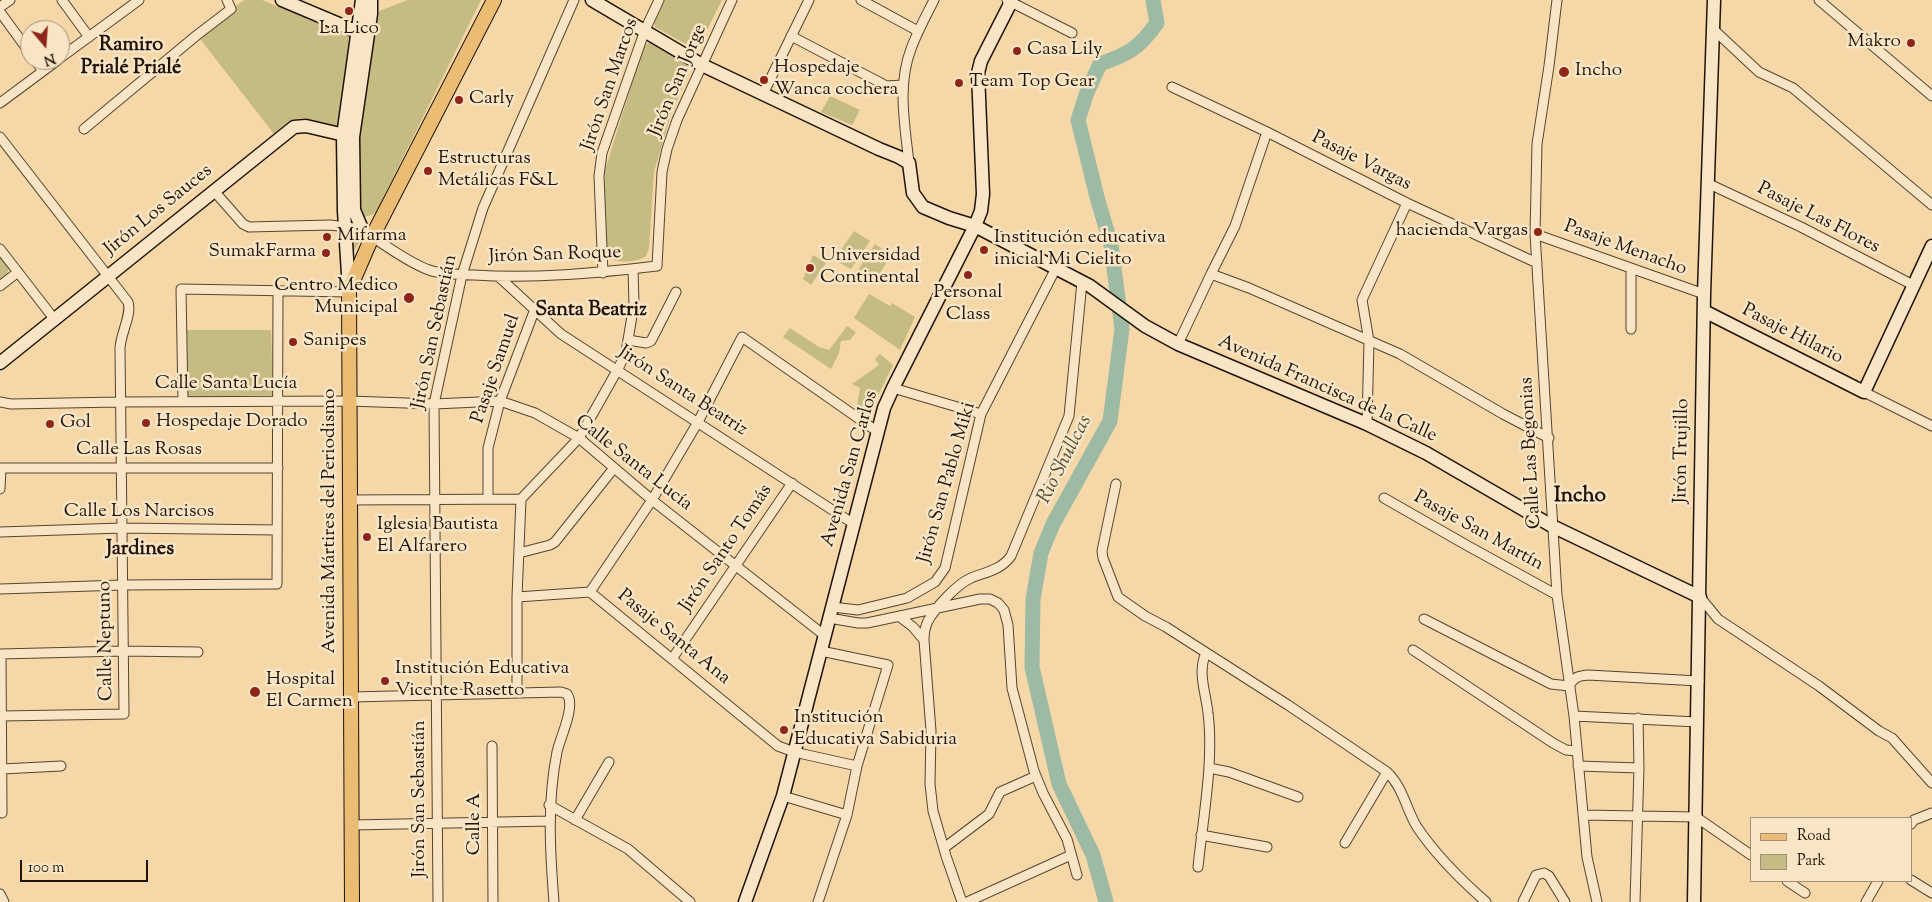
<!DOCTYPE html>
<meta charset="utf-8">
<style>
body{margin:0}
#map{position:relative;width:1932px;height:902px;overflow:hidden;background:#f5d7a8;font-family:"Sorts Mill Goudy",serif}
canvas{display:block}
.legend{position:absolute;left:1750px;top:817px;width:162px;height:65px;box-sizing:border-box;background:#f8e5c6;border:1px solid #a2917a;margin:0;padding:6px 9px;list-style:none;font-size:15px;color:#201408}
.legend li{display:flex;align-items:center;gap:10px;height:25px}
.legend b{width:25px;border:1px solid #a2917a}
.north{position:absolute;left:20px;top:20px;width:50px;height:50px;box-sizing:border-box;background:#f8e5c6;border:1px solid #a2917a;border-radius:50%;rotate:162deg;font-size:14px;font-weight:700;line-height:20px;text-align:center;color:#201408}
.north::after{content:'';display:block;margin:auto;width:18px;height:22px;background:#8f2418;clip-path:polygon(50% 0,100% 100%,50% 72%,0 100%)}
.scale{position:absolute;left:20px;top:860px;width:128px;height:22px;box-sizing:border-box;border:2px solid #201408;border-top:0;padding-left:6px;font-size:15px;line-height:18px;white-space:nowrap;color:#201408;-webkit-text-stroke:4px #f8e5c6;paint-order:stroke}
</style>
<div id="map">
<canvas width="1932" height="902"></canvas>
<ul class="legend">
<li><b style="height:6px;background:#eabc74"></b>Road</li>
<li><b style="height:14px;background:#c4bc82"></b>Park</li>
</ul>
<div class="north">N</div>
<div class="scale">100 m</div>
</div>
<script>
const ctx = document.querySelector('canvas').getContext('2d');
ctx.lineJoin = 'round';
function fillPath(path, color) { ctx.fillStyle = color; ctx.fill(path, 'evenodd'); }
function stroke(path, color, width, dash) { ctx.strokeStyle = color; ctx.lineWidth = width; ctx.lineCap = dash ? 'butt' : 'round'; ctx.setLineDash(dash || []); ctx.stroke(path); }
function write(font, color, halo, rows, align = 'center') {
  ctx.font = font + ' "Sorts Mill Goudy",serif'; ctx.lineWidth = 5; ctx.setLineDash([]); ctx.textBaseline = 'middle'; ctx.strokeStyle = halo; ctx.fillStyle = color; for (const [text, x, y, turn = 0] of rows) {
    ctx.save(); ctx.translate(x, y); ctx.rotate((+turn || 0) * Math.PI / 180); ctx.textAlign = isNaN(turn) ? turn : align; if (halo) ctx.strokeText(text, 0, 0); ctx.fillText(text, 0, 0); ctx.restore();
  }
}
const green = new Path2D(`
 M244,0H262L351,37L338,130C326,126 308,115 295,119C287,121 280,129 274,134L197,35Z
 M408,0H481L375,214L364,217L356,211V146L374,13Z
 M663,0H722L699,46L693,48L655,27L653,20Z
 M648,43H652L686,62L689,69L687,77L672,111L654,172L649,248L646,256C636,263 618,263 607,258L605,248V170L643,48Z
 M830,96L860,110L852,125L821,112Z
 M353,231L363,237L353,252L351,232Z
 M854,231L870,241L851,269L834,260Z
 M875,244L891,255L874,283L856,273Z
 M813,255L826,263L811,285L803,279Z
 M0,256L9,267L7,276L0,282Z
 M869,294L890,306L892,303L915,317L900,350L854,318Z
 M847,326L856,332L850,340L841,341L839,353L831,369L783,337L790,328L819,347L829,350Z
 M187,330H271L273,395L188,397Z
 M880,354L893,365L870,412L857,405L860,388L852,384L879,365L875,359Z`);
const river = new Path2D(`
 M1106,902L1093,855L1059,784L1032,667L1033,599L1041,553L1053,524L1110,421L1122,329L1111,245L1097,197L1078,120L1087,92L1100,64C1129,54 1139,48 1157,23L1153,0`);
const street = new Path2D(`
 M62,0L89,37
 M861,0L918,31
 M1007,0L1072,33
 M1557,0L1549,66L1537,144L1535,234L1557,595L1574,716L1587,857L1597,902
 M1819,0L1932,96
 M0,7L10,0
 M0,12L30,53
 M1713,29L1759,72L1793,88L1932,205
 M791,36L879,82L886,86L903,85
 M60,58L139,0
 M35,60L43,71
 M1172,87L1267,132L1407,203L1537,263
 M763,94L809,0
 M0,103L58,60
 M84,129L197,35L231,9L227,0
 M0,137L128,302C132,315 121,332 120,348L124,714L1,716
 M909,163C905,126 897,85 911,49C917,32 926,16 934,0
 M1707,183L1801,227L1913,285
 M214,191L243,224L249,227L330,225L362,229
 M1535,234L1704,294
 M372,237C390,248 409,263 429,270C442,275 460,274 474,275C535,279 597,273 657,266L662,172L667,149L677,120L732,0
 M0,249L55,320
 M603,273L599,176L602,153L645,30L659,0
 M1211,274L1235,226L1267,132
 M499,277L561,334L854,524
 M0,286L18,272
 M1631,329V270
 M628,340L646,343L651,341L676,292
 M1178,344L1211,274L1249,288L1400,354L1503,414L1549,438
 M893,388L981,414
 M1864,392L1932,426
 M183,401L181,289L349,292
 M0,402L11,404L119,402L349,401L434,404L500,401L535,413L579,438L652,500L824,635
 M1367,424L1369,341L1362,300L1407,203
 M0,468H278
 M1116,484L1102,551L1103,558L1118,597L1145,616L1166,627L1288,705L1387,772C1403,787 1406,809 1417,827C1435,854 1461,880 1486,902
 M0,489L1,468
 M1384,498L1468,546L1557,595
 M488,499V448L500,401L535,309
 M350,500L521,499L579,438L618,369L626,352L634,304L633,269
 M0,532L121,528L277,530
 M519,553L550,545L555,542L614,468
 M0,589L122,585L277,584L278,290
 M590,592L652,500L698,422L742,337L878,432
 M517,597L590,592L778,746L794,752L857,766
 M1700,597L1718,619L1819,686L1879,731L1892,738L1932,783
 M832,607L858,610L907,598L935,582L945,568L981,414L1056,268
 M900,617L913,627L924,640L931,731L930,784L933,811L946,856L962,902
 M829,618L858,623H867L980,599H990L998,603L1004,610L1008,625L1012,688L1034,771L1043,793L1067,839L1077,875
 M1424,619L1551,684L1569,686C1574,677 1578,676 1588,675L1699,681
 M924,640C924,633 925,627 928,621C935,608 957,584 971,578C986,572 1001,570 1011,556L1069,416L1082,282
 M1413,650L1553,743L1566,750L1577,751
 M0,654L123,651L198,652
 M1,654L2,813
 M672,659L792,483
 M517,693V597L521,499
 M351,697L561,692L567,694C576,706 560,738 557,752C547,802 550,852 554,902
 M1574,716L1698,722
 M492,746L493,902
 M1578,766L1639,768
 M1209,768L1229,772L1298,797
 M2,769L61,766
 M783,796L847,815
 M549,805L628,849L690,902
 M1583,815L1696,817L1751,855
 M575,820L609,762
 M1911,824L1914,820L1932,813
 M352,825L550,821
 M1201,835L1267,847
 M1345,843L1387,772
 M944,848L989,814L1000,792L1036,776
 M1198,867C1203,818 1214,761 1208,713C1206,693 1197,672 1206,653
 M1911,880L1932,893
 M1787,881L1805,893
 M0,894L4,902
 M438,902L434,404L462,275L483,208L574,0
 M818,902L847,815L857,766L888,665L821,651
 M967,902L1071,855
 M1523,902L1536,875L1544,873L1549,876L1565,902
 M1635,902L1639,768L1638,718
 M1866,902L1878,881`);
const secondary = new Path2D(`
 M282,0L365,35
 M371,0V14L353,137L354,210L362,229L372,237
 M592,0L702,65L879,149L899,157L909,163L913,193L923,207L949,218L975,226L1090,286L1145,326L1178,344L1367,424L1426,453L1552,526L1700,597
 M349,290L344,211L343,136L362,0
 M1704,311L1864,392L1932,246
 M0,363L294,127L306,126L353,137
 M745,902L783,796L884,408L893,388L975,226L981,211L983,194L978,73L981,61L1012,0
 M1694,902L1704,294L1714,0`);
const primary = new Path2D(`
 M352,902L349,290L372,237L494,0`);
const markers = [
 [349,11,5,"#8f2418"],
 [1911,43,5,"#8f2418"],
 [1017,51,5,"#8f2418"],
 [1564,72,6,"#8f2418"],
 [764,80,5,"#8f2418"],
 [959,83,5,"#8f2418"],
 [459,100,5,"#8f2418"],
 [428,171,5,"#8f2418"],
 [1538,232,5,"#8f2418"],
 [327,237,5,"#8f2418"],
 [984,250,5,"#8f2418"],
 [326,253,5,"#8f2418"],
 [810,268,5,"#8f2418"],
 [968,275,5,"#8f2418"],
 [409,298,6,"#8f2418"],
 [293,342,5,"#8f2418"],
 [146,423,5,"#8f2418"],
 [50,424,5,"#8f2418"],
 [367,537,5,"#8f2418"],
 [385,681,5,"#8f2418"],
 [255,692,6,"#8f2418"],
 [784,730,5,"#8f2418"]
];
const poiNames = [
 ["La Lico",349,30,"center"],
 ["Makro",1901,43,"right"],
 ["Casa Lily",1027,51],
 ["Hospedaje",774,69],
 ["Wanca cochera",774,91],
 ["Incho",1575,72],
 ["Team Top Gear",969,83],
 ["Carly",469,100],
 ["Estructuras",438,160],
 ["Metálicas F&L",438,182],
 ["hacienda Vargas",1528,232,"right"],
 ["Mifarma",337,237],
 ["Institución educativa",994,239],
 ["inicial Mi Cielito",994,261],
 ["SumakFarma",316,253,"right"],
 ["Universidad",820,257],
 ["Continental",820,279],
 ["Centro Medico",398,287,"right"],
 ["Municipal",398,309,"right"],
 ["Personal",968,294,"center"],
 ["Class",968,316,"center"],
 ["Sanipes",303,342],
 ["Hospedaje Dorado",156,423],
 ["Gol",60,424],
 ["Iglesia Bautista",377,526],
 ["El Alfarero",377,548],
 ["Institución Educativa",395,670],
 ["Vicente Rasetto",395,692],
 ["Hospital",266,681],
 ["El Carmen",266,703],
 ["Institución",794,719],
 ["Educativa Sabiduria",794,741]
];
const streetNames = [
 ["Jirón San Jorge",679,81,-67],
 ["Jirón San Marcos",611,85,-71],
 ["Pasaje Vargas",1361,162,27],
 ["Jirón Los Sauces",159,211,-39],
 ["Pasaje Las Flores",1818,219,27],
 ["Pasaje Menacho",1625,249,20],
 ["Jirón San Roque",555,256,-2],
 ["Jirón San Sebastián",436,332,-78],
 ["Pasaje Hilario",1792,335,27],
 ["Pasaje Samuel",497,369,-71],
 ["Calle Santa Lucía",226,385],
 ["Avenida Francisca de la Calle",1327,390,24],
 ["Jirón Santa Beatriz",682,392,33],
 ["Calle Las Rosas",139,451],
 ["Jirón Trujillo",1683,451,-89],
 ["Calle Las Begonias",1532,453,-93],
 ["Calle Santa Lucía",633,464,38],
 ["Avenida San Carlos",851,469,-74],
 ["Jirón San Pablo Miki",948,483,-74],
 ["Calle Los Narcisos",139,513],
 ["Avenida Mártires del Periodismo",331,521,-90],
 ["Pasaje San Martín",1478,532,29],
 ["Jirón Santo Tomás",727,549,-56],
 ["Pasaje Santa Ana",673,638,39],
 ["Calle Neptuno",107,641,-91],
 ["Jirón San Sebastián",421,799,-90],
 ["Calle A",476,824,-90]
];
const neighbourhoodNames = [
 ["Ramiro",131,47],
 ["Prialé Prialé",131,70],
 ["Santa Beatriz",591,312],
 ["Jardines",140,551]
];
const waterNames = [
 ["Rio Shullcas",1066,460,-63]
];
const quarterNames = [
 ["Incho",1580,497]
];
fillPath(green, '#c4bc82');
stroke(river, '#9dbaa5', 15);
stroke(street, '#554530', 11);
stroke(secondary, '#201408', 15);
stroke(primary, '#201408', 16);
stroke(street, '#f8e5c6', 9);
stroke(secondary, '#f8e5c6', 12);
stroke(primary, '#eabc74', 14);
for (const [x, y, r, color] of markers) { const dot = new Path2D(); dot.arc(x, y, r, 0, 2 * Math.PI); ctx.fillStyle = color; ctx.fill(dot); stroke(dot, '#f8e5c6', 2); }
write('19px', '#201408', '#f8e5c6', poiNames, 'left');
write('19px', '#201408', '#f8e5c6', streetNames);
write('bold 20px', '#201408', '#f8e5c6', neighbourhoodNames);
write('italic 20px', '#4c4e3f', '#f8e5c6', waterNames);
write('bold 21px', '#201408', '#f8e5c6', quarterNames);
</script>
